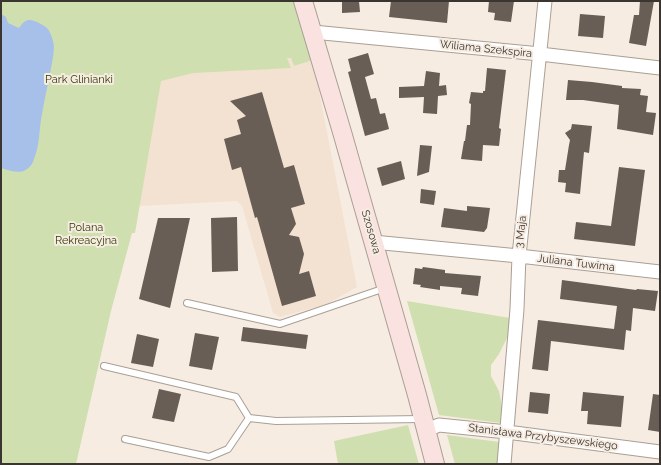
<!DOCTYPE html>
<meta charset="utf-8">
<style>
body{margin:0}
#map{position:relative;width:661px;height:465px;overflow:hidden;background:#f7ece1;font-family:Raleway,sans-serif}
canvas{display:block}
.frame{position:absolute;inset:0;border:2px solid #3a3531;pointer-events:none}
</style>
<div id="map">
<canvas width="661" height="465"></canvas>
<div class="frame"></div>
</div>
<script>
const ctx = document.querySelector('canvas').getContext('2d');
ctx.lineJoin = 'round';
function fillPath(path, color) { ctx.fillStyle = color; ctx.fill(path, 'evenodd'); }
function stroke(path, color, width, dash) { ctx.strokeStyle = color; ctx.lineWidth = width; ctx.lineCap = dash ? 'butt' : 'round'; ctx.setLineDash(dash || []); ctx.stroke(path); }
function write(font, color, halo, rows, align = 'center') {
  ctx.font = font + ' Raleway,sans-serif'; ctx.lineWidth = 4; ctx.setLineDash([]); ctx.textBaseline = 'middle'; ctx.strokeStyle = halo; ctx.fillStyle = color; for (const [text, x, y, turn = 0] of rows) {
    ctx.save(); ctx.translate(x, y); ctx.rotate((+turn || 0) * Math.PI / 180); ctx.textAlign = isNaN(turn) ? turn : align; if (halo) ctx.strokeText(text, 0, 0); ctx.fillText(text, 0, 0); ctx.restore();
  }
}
const built = new Path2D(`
 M291,58L294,66L313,60L357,287L327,304L280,317L273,313L242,206L237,201L139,206L162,59Z`);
const green = new Path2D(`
 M1,1H295L313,60L294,66L291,58H287L291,68L193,73L161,81L135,233H132L111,311L76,464H1Z
 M407,301L510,318L508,336L499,354L491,365V376L499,391L503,412L501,423L439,415Z
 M408,425L419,464H338L334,441Z
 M447,435L499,442L497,464H455Z`);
const water = new Path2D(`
 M1,14L6,17L8,23L19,28C25,19 29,18 39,23C41,24 45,26 47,28C50,31 52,37 53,41C55,48 53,56 52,63C49,80 45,96 42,114C39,128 40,145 34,159C33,163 31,166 27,169C20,175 9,170 1,168Z`);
const building = new Path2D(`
 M342,1H359L360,12L342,13Z
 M391,1H449L447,23L389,17Z
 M489,1H514L511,22L494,20L495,13L488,12Z
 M640,1H654L646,46L629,43L634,15H639Z
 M580,14L605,16L603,38L578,36Z
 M368,53L374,74L365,77L371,99L376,98L380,114L385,113L389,129L365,136L348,72L351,71L348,59Z
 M487,68L506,70L499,128L501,129L499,146L483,145L482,161L461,159L464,141H465L467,125H470L471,104L469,103L471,92L483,93V91H485Z
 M426,71L440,73L439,86L446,85L447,95L438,96L437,114L423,113L424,97L399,98V87L424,86Z
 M568,80L592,82L622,86V88L641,89L640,95L648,96L646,112L656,113L653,135L617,129L619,105L583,100H566Z
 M262,92L284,168L294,165L305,204L291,208L296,224L289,235L299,237L304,254L299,274L309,271L316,296L282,306L257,217L255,218L241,167L232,170L224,139L241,134L237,120L246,116L230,101Z
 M572,124L592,126L589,153L584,152L580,194L565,192L566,183L558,182L559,170H565L569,145L570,140L565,133L571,129Z
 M420,145L432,146L429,172L417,176Z
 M401,161L405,179L382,186L377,168Z
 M619,167L645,170L635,246L574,239L576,222L611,226Z
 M421,189L436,191L434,205L420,203Z
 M467,206L490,208L487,228L484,232L441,227L444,208L467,211Z
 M237,217L238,271L212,272L211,218Z
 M158,218H190L170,308L139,299Z
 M423,267L445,270V273L481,276L478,296L461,294L462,288L440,286V290L420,287L421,285L413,284L415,268L422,269Z
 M562,280L636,290L637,289L658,291L655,311L633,308L631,331L626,330L624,350L551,341L548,371L532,369L538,320L614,329L617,306L560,299Z
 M243,327L308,335L306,349L241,341Z
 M195,333L219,337L212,370L189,366Z
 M137,334L159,339L153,367L131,363Z
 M159,389L181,394L174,422L152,418Z
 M530,392L550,394L548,414L528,412Z
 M583,392L624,396L621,427L587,424L588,411H581Z
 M653,394L660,395V432L648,430Z`);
const lane = new Path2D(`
 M187,303L280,324L385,288
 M104,366L236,397L249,418L276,421L422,419
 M125,439L209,457L228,449L249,418`);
const street = new Path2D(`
 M313,32L540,54L660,68
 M373,242L519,256L660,272
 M427,430L439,425L507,432L660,452
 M504,464L517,309L519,256L545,1`);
const secondary = new Path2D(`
 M303,1L342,132L417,395L435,464`);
const streetNames = [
 ["Wiliama Szekspira",486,49,6],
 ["Szosowa",371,232,74],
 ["3 Maja",521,232,-84],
 ["Juliana Tuwima",576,263,7],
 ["Stanisława Przybyszewskiego",543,437,7]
];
const parkNames = [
 ["Park Glinianki",79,80],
 ["Polana",86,228],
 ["Rekreacyjna",86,241]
];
fillPath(built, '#f3e2d1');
fillPath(green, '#cfdfb0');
fillPath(water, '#a6c0ea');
fillPath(building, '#685e55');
stroke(lane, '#a99f95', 8);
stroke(street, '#a99f95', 15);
stroke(secondary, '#a99f95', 20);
stroke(lane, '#fff', 6);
stroke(street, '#fff', 13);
stroke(secondary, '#fae2e0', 18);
write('11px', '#3a3531', '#f7ece1', streetNames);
write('11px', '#2f3c04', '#f7ece1', parkNames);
</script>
